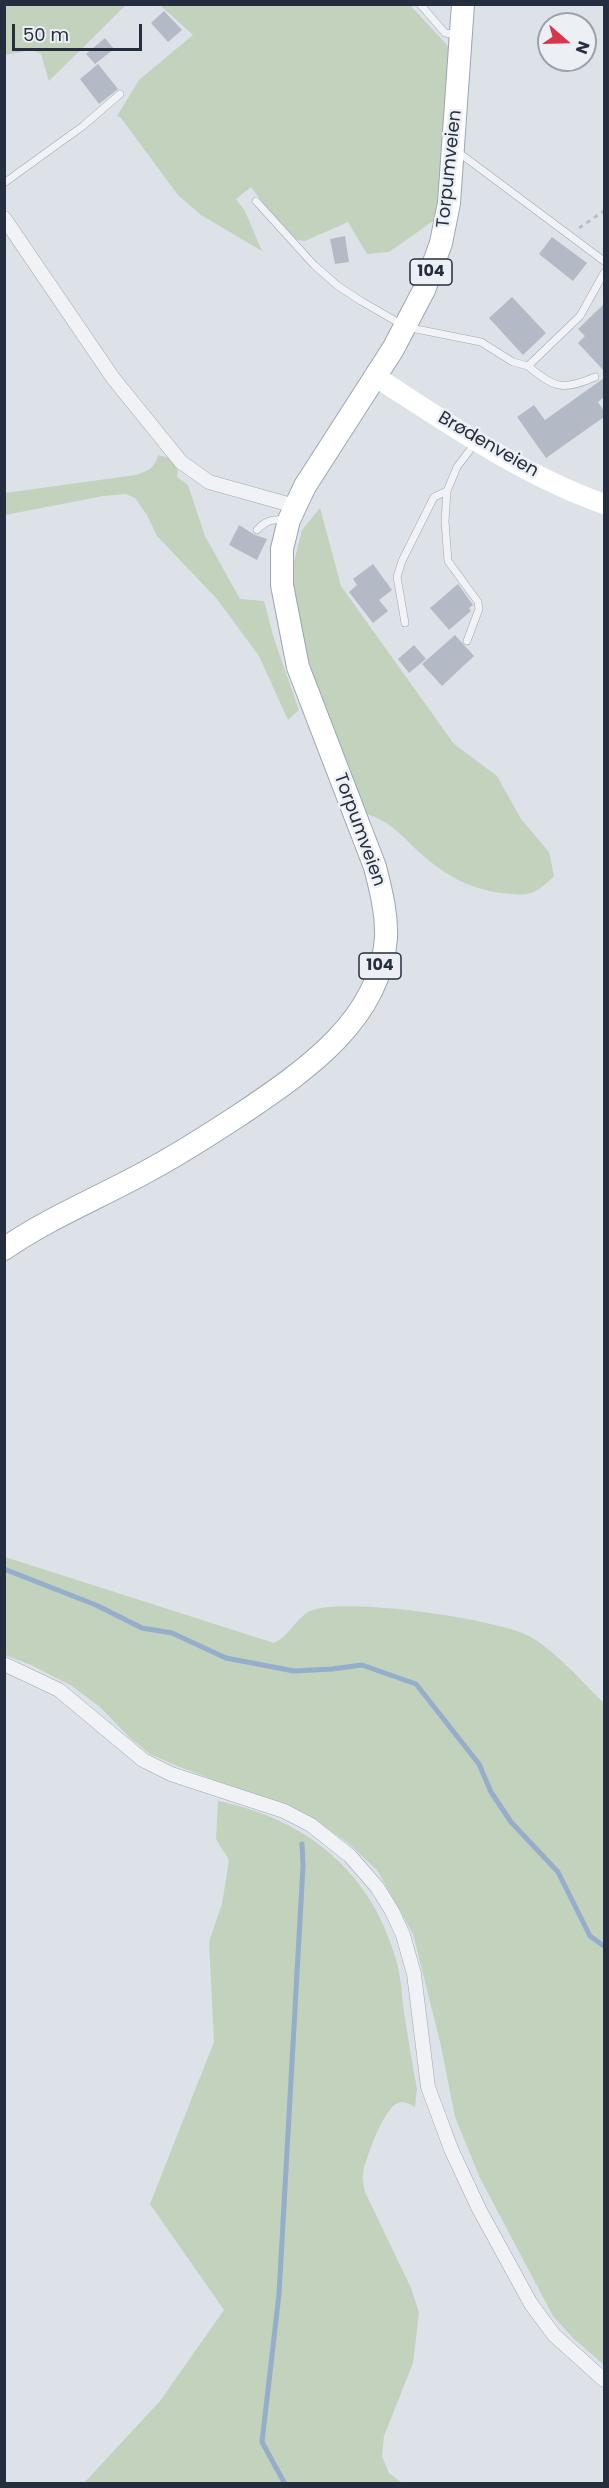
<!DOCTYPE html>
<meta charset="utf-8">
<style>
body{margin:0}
#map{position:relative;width:609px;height:2488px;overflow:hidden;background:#dde1e8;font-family:Poppins,sans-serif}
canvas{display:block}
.frame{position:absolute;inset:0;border:6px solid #252e3f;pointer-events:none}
.north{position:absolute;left:537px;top:12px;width:60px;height:60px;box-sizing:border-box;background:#ecf0f5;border:2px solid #9ca2ac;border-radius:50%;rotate:110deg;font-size:16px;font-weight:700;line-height:24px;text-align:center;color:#252e3f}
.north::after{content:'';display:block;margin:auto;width:21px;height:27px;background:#d7374d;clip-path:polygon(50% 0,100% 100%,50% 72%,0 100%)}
.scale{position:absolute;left:12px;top:24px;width:130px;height:27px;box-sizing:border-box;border:3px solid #252e3f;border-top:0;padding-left:8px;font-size:18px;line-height:21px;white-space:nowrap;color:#252e3f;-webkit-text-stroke:4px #ecf0f5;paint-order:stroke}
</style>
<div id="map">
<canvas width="609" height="2488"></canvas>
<div class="frame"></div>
<div class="north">N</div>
<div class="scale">50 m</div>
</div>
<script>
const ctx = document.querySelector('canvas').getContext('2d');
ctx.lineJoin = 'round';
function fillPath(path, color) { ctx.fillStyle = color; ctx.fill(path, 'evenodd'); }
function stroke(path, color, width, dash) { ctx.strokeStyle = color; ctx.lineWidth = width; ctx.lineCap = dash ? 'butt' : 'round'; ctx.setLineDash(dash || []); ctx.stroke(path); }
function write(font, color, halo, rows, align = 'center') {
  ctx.font = font + ' Poppins,sans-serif'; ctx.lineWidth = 5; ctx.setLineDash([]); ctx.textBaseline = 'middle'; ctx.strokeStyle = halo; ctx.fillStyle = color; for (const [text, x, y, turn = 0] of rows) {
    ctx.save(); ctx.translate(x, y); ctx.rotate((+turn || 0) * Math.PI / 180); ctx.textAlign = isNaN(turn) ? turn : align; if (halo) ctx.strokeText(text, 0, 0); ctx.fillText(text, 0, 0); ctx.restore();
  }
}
const green = new Path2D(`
 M5,4H126V5L49,81L41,54L32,50L5,55Z
 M160,5H410L448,46L450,54L444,152L436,219L389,252L367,254L348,222L305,241L290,239L251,187L236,199L245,211L262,251L201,215L178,195L121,118L117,116L139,80L193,35Z
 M158,455L169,458L178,470L177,477L188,485L205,536L240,599L264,601L274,639L299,710L288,720L259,656L217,599L157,536L147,515L135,498L126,494L103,496L5,515V493L136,475C148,471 155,468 158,455Z
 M320,508L341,586L454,744L497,776L521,819L549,852L554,876C534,896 529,896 501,893C472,889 448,877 426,858C405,841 395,823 367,814L315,685L296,611L292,570L302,530Z
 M5,1557L274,1643C288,1637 295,1620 308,1612C337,1595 498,1619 529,1636C557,1652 581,1681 604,1703V2365L573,2338L553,2316L480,2178L455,2117L441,2046L413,1934L377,1870L348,1843L308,1815L177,1766L150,1754L129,1737L100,1707L72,1686L31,1665L5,1655Z
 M218,1801C307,1819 373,1873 397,1963C401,1978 402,1996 404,2012C408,2038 412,2063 417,2089L415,2107C412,2105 406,2102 402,2102C385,2101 366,2159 363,2173C362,2179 364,2186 365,2192L411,2288L419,2313L413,2363L384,2436L382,2456L389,2473L402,2483H84L160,2401L224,2310L150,2204L214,2042L209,1942L222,1904L229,1860L216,1839Z`);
const stream = new Path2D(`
 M4,1569L96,1605L142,1628L172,1633L226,1658L294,1671L332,1669L362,1665L416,1684L479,1764L491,1792L511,1822L558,1872L590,1936L604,1946
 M285,2484L262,2442L279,2294L303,1866L302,1844`);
const building = new Path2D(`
 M164,11L182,30L168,42L151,23Z
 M105,38L114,49L95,64L86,54Z
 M98,64L118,89L99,104L80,79Z
 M345,236L349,262L335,264L330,239Z
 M552,237L587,263L573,281L539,254Z
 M512,297L546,333L523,355L489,318Z
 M604,304V371L578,343L585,336L578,329Z
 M604,378V397L598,402L604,411V417L546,458L517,417L534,405L545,420Z
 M239,525L255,535L267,539L257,560L229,545Z
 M373,564L392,590L379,600L388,611L373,623L349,592L357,585L353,579Z
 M458,584L473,605L469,608L471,611L449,630L430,608Z
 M455,635L474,656L442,686L422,664Z
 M414,645L426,659L409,673L398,659Z`);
const path = new Path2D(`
 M579,228L604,211`);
const service = new Path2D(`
 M420,4L445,33L458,35
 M458,152L604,261
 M4,183L83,126L120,94
 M256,201L314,265L338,286L361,301L406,327L481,342L513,362L528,366L580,316L604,273
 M528,366C554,388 563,391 595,377
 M257,530C266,520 273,519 286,520
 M405,623L397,577L402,561L434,497L447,491
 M467,641L479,609L478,602L448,561L445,521L447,491L457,467L476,442`);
const minor = new Path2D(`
 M4,218L113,378L181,462L209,482L295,506
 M4,1664L59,1690L143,1760L171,1774L284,1811L311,1825L350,1856L377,1887L392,1911L403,1935L414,1974L428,2087L451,2149L479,2209L531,2304L554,2335L604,2380`);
const secondary = new Path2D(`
 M376,377C449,424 522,475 604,504`);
const primary = new Path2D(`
 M4,1249C47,1219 98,1198 144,1173C178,1155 209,1135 241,1114C303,1072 380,1021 386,938C387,913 381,891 375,867L298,667L282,585V549L289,520L305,486L393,349L424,290L441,243L449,203L463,4`);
const shields = [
 [431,272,42],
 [380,966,42]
];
const shieldNames = [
 ["104",431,272],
 ["104",380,966]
];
const streetNames = [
 ["Torpumveien",450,169,-84],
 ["Brødenveien",488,445,30],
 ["Torpumveien",359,830,70]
];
fillPath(green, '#c2d2bd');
stroke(stream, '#95aecb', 5);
fillPath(building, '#b4bac5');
stroke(service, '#a2a8b2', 8);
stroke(minor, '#a2a8b2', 15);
stroke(primary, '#9ba5b4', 24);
stroke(path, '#bbbfc6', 3, [4.5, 4.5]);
stroke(service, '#f0f2f6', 7);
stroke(minor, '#f0f2f6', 14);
stroke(secondary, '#fff', 20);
stroke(primary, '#fff', 22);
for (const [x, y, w] of shields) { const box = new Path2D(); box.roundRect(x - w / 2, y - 13, w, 26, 4.5); ctx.fillStyle = '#ecf0f5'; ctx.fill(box); stroke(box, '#252e3f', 1.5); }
write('bold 16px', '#252e3f', null, shieldNames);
write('18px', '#252e3f', '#ecf0f5', streetNames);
</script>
